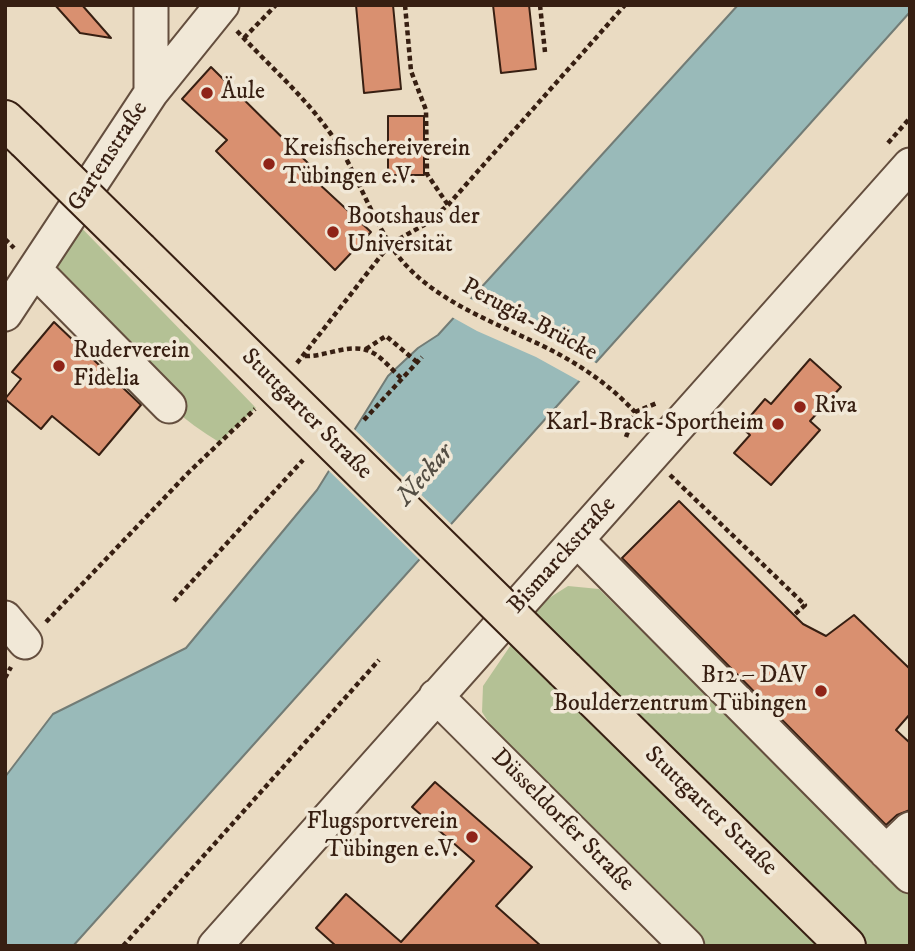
<!DOCTYPE html>
<meta charset="utf-8">
<style>
body{margin:0}
#map{position:relative;width:915px;height:951px;overflow:hidden;background:#eadbc2;font-family:"IM FELL DW Pica",serif}
canvas{display:block}
.frame{position:absolute;inset:0;border:7px solid #371f12;pointer-events:none}
</style>
<div id="map">
<canvas width="915" height="951"></canvas>
<div class="frame"></div>
</div>
<script>
const ctx = document.querySelector('canvas').getContext('2d');
ctx.lineJoin = 'round';
function fillPath(path, color) { ctx.fillStyle = color; ctx.fill(path, 'evenodd'); }
function stroke(path, color, width, dash) { ctx.strokeStyle = color; ctx.lineWidth = width; ctx.lineCap = dash ? 'butt' : 'round'; ctx.setLineDash(dash || []); ctx.stroke(path); }
function write(font, color, halo, rows, align = 'center') {
  ctx.font = font + ' "IM FELL DW Pica",serif'; ctx.lineWidth = 7; ctx.setLineDash([]); ctx.textBaseline = 'middle'; ctx.strokeStyle = halo; ctx.fillStyle = color; for (const [text, x, y, turn = 0] of rows) {
    ctx.save(); ctx.translate(x, y); ctx.rotate((+turn || 0) * Math.PI / 180); ctx.textAlign = isNaN(turn) ? turn : align; if (halo) ctx.strokeText(text, 0, 0); ctx.fillText(text, 0, 0); ctx.restore();
  }
}
const green = new Path2D(`
 M70,216L256,408L219,442C152,402 91,326 35,270Z
 M568,586L599,589L910,896V946H704L500,740L482,712L483,686L538,605Z`);
const water = new Path2D(`
 M738,5H910V12L73,946H5V777L53,714L186,648L317,490L388,376L418,348L438,335Z`);
const pier = new Path2D(`
 M467,297L493,311L557,338L599,365L583,383L536,357L477,331L450,316Z
 M351,426L453,526L421,561L326,468Z`);
const building = new Path2D(`
 M55,5H82L111,38L80,33Z
 M356,5H393L401,89L364,93Z
 M493,5H529L536,69L501,73Z
 M211,67L322,177L317,182L371,232L335,270L216,151L227,140L182,99Z
 M388,116H424V175H388Z
 M54,322L141,405L99,455L52,416L41,429L5,399L21,379L12,372Z
 M810,359L841,387L810,421L820,430L771,485L734,453L750,435L741,427L765,399L771,404Z
 M679,501L803,624L826,636L854,615L910,669V714L896,730L910,743V810L897,815L886,825L622,558Z
 M435,782L532,867L496,906L541,946H336L316,928L346,894L401,942L474,861L412,807Z`);
const path = new Path2D(`
 M405,5L411,71L426,110L427,174L448,205
 M540,5L545,52
 M237,31C273,70 314,104 342,151C360,183 381,238 404,263C437,300 486,319 530,340C570,358 605,380 635,412
 M244,38L276,5
 M888,143L910,118
 M5,239L14,248
 M366,349L386,336L417,362
 M305,356C324,357 347,344 366,350C379,353 391,369 401,378
 M297,363L390,244L424,225L448,205L625,5
 M635,412L657,403
 M364,420L422,357
 M626,437L635,412
 M670,475L805,605L794,615
 M174,601L303,460
 M46,622L189,472L255,409
 M5,678L11,667
 M123,946L379,660`);
const minor = new Path2D(`
 M151,5V93
 M35,270L169,406
 M5,314L151,93L222,5
 M577,540L910,876
 M5,618L25,642
 M436,696L687,946
 M886,852L910,829
 M215,946L910,165`);
const major = new Path2D(`
 M5,120L26,140
 M139,251L199,310
 M565,670L846,946`);
const majorBridge = new Path2D(`
 M26,140L139,251
 M199,310L565,670`);
const markers = [
 [207,93,7,"#8f2418"],
 [269,164,7,"#8f2418"],
 [333,232,7,"#8f2418"],
 [59,366,7,"#8f2418"],
 [800,407,7,"#8f2418"],
 [778,424,7,"#8f2418"],
 [821,691,7,"#8f2418"],
 [472,837,7,"#8f2418"]
];
const poiNames = [
 ["Äule",221,93],
 ["Kreisfischereiverein",283,150],
 ["Tübingen e.V.",283,178],
 ["Bootshaus der",347,218],
 ["Universität",347,246],
 ["Ruderverein",73,352],
 ["Fidelia",73,380],
 ["Riva",814,407],
 ["Karl-Brack-Sportheim",764,424,"right"],
 ["B12 – DAV",807,677,"right"],
 ["Boulderzentrum Tübingen",807,705,"right"],
 ["Flugsportverein",458,823,"right"],
 ["Tübingen e.V.",458,851,"right"]
];
const streetNames = [
 ["Gartenstraße",109,157,-57],
 ["Perugia-Brücke",529,321,28],
 ["Stuttgarter Straße",306,415,45],
 ["Bismarckstraße",563,556,-48],
 ["Stuttgarter Straße",710,812,44],
 ["Düsseldorfer Straße",562,821,45]
];
const waterNames = [
 ["Neckar",426,476,-49]
];
fillPath(green, '#b4c195');
fillPath(water, '#99bab9');
stroke(water, '#727c76', 2);
fillPath(pier, '#eadbc2');
fillPath(building, '#d99070');
stroke(building, '#371f12', 2);
stroke(minor, '#644e3e', 37);
stroke(major, '#371f12', 42);
stroke(path, '#371f12', 4.5, [5, 3.5]);
stroke(minor, '#f1e8d7', 33);
stroke(major, '#eadbc2', 38);
stroke(majorBridge, '#371f12', 42, []);
stroke(majorBridge, '#eadbc2', 38);
for (const [x, y, r, color] of markers) { const dot = new Path2D(); dot.arc(x, y, r, 0, 2 * Math.PI); ctx.fillStyle = color; ctx.fill(dot); stroke(dot, '#f1e8d7', 2.5); }
write('24px', '#371f12', '#f1e8d7', poiNames, 'left');
write('24px', '#371f12', '#f1e8d7', streetNames);
write('italic 26px', '#544e44', '#f1e8d7', waterNames);
</script>
